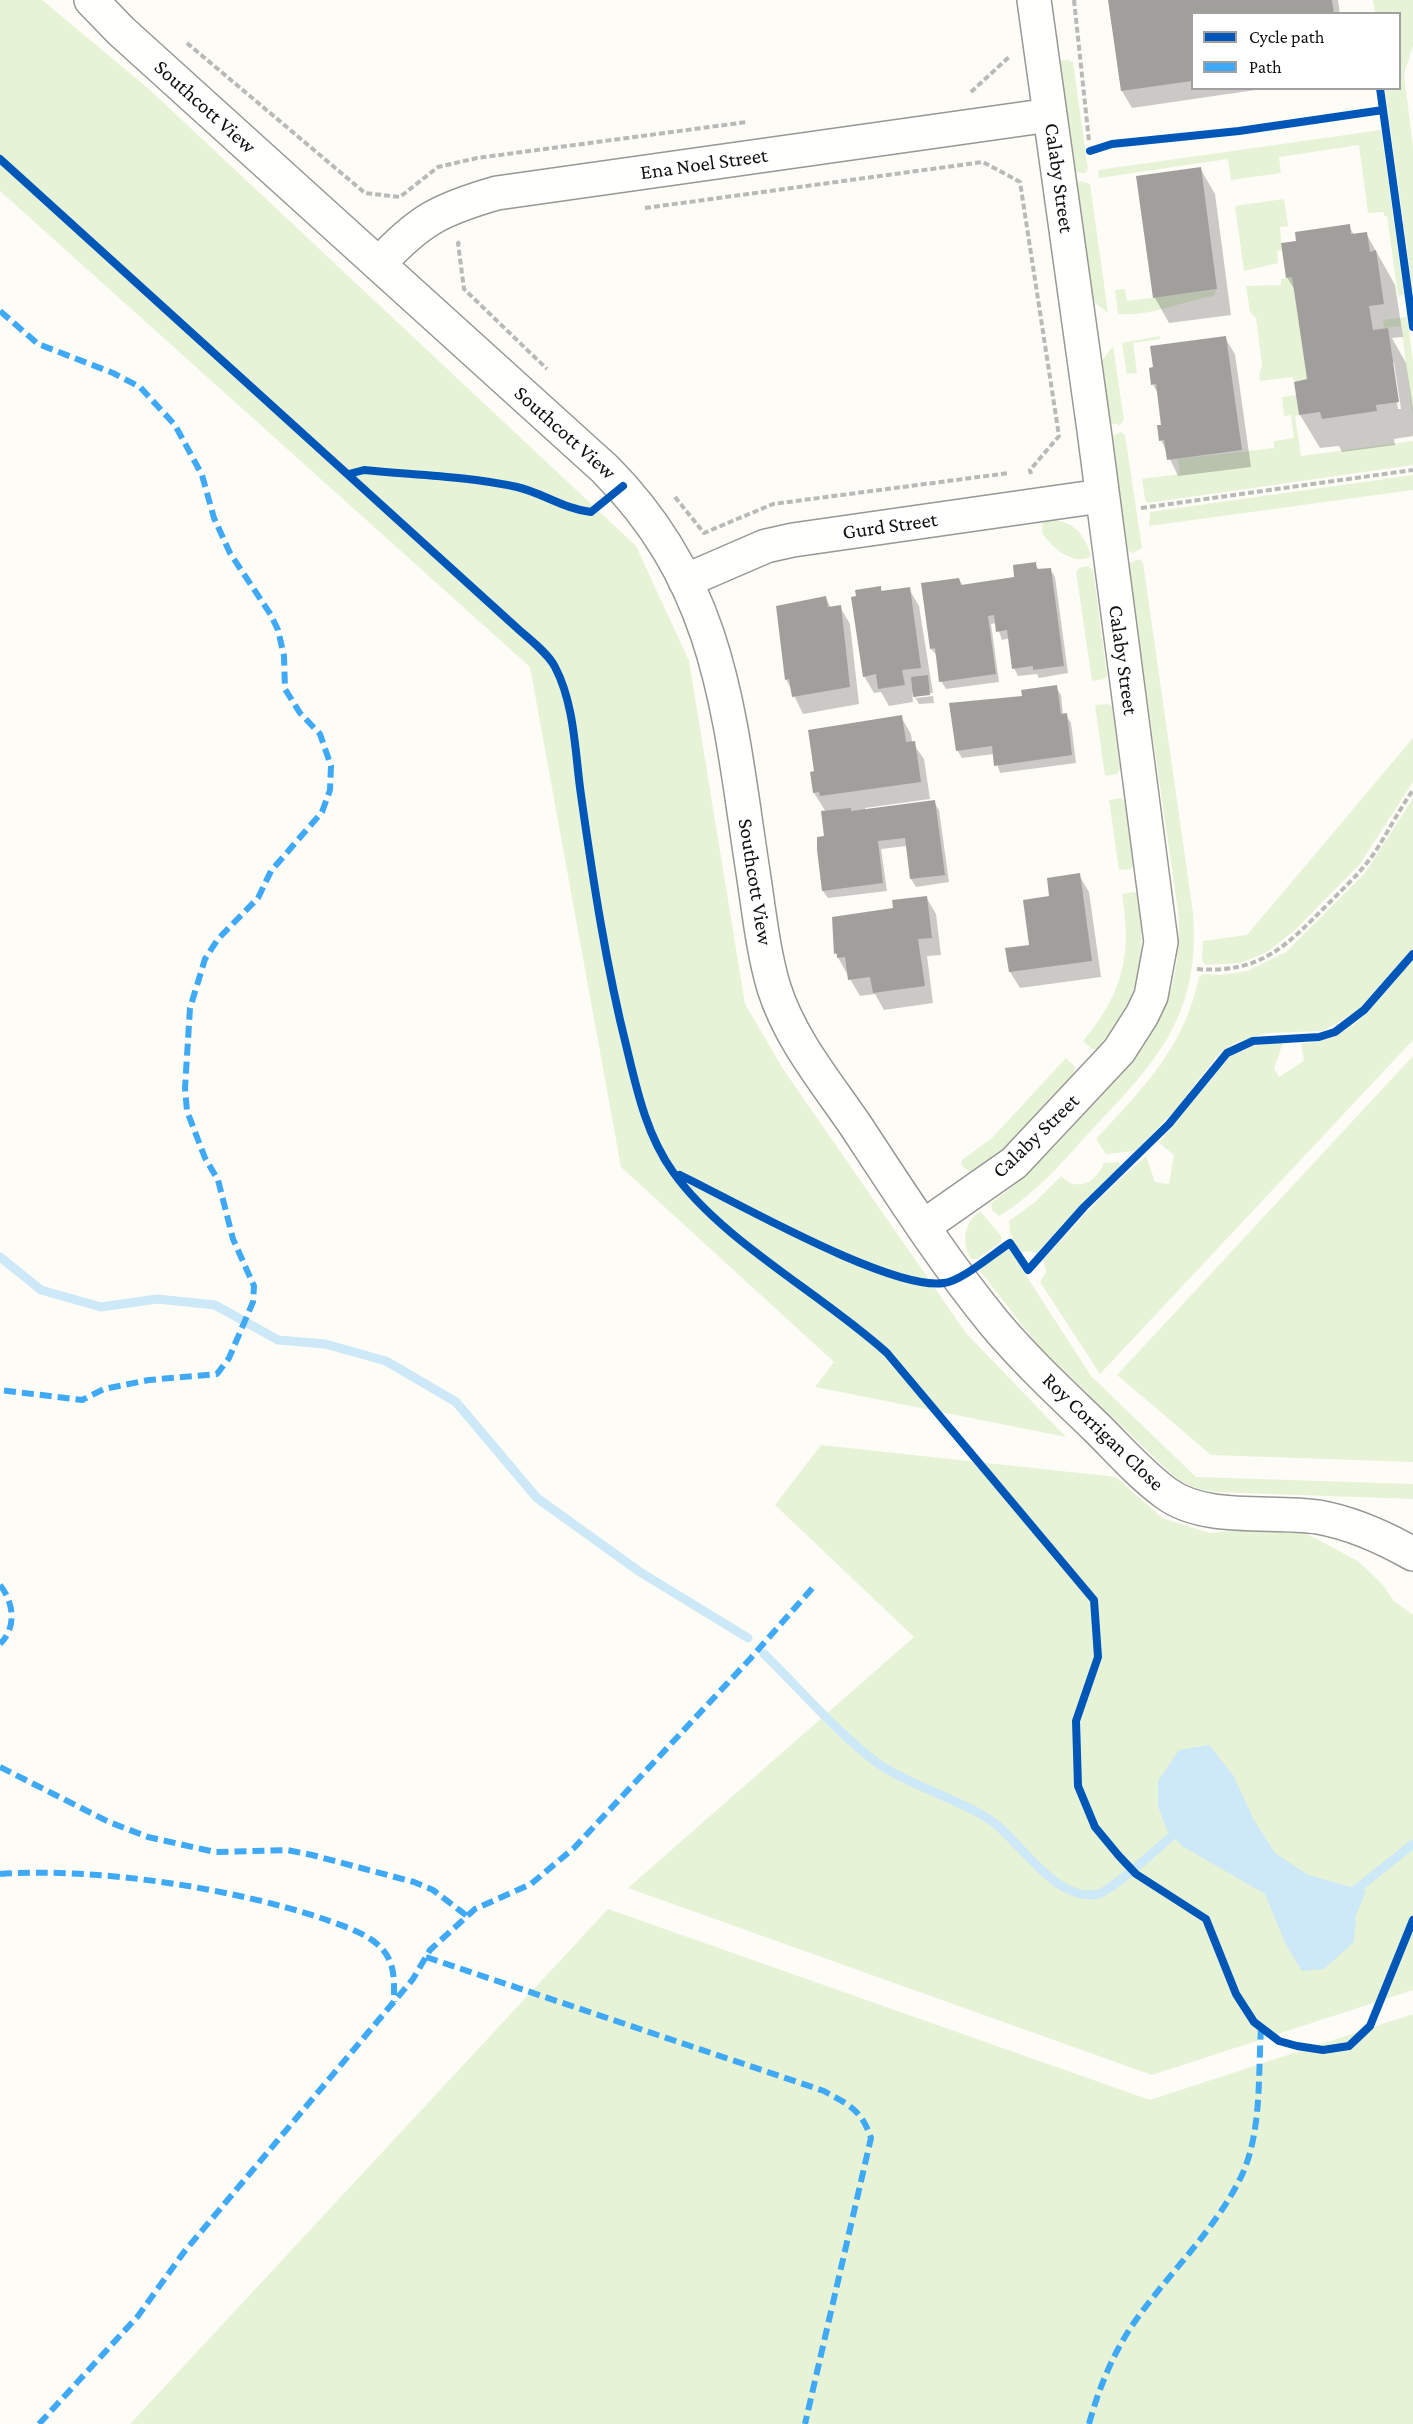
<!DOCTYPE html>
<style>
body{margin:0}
#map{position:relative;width:1413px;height:2424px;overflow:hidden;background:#fdfcf7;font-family:"Crimson Pro",serif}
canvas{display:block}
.legend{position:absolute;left:1191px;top:12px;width:210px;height:78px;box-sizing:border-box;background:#fff;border:2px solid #a0a0a0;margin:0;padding:8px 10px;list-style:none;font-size:18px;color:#111}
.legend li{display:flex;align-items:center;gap:12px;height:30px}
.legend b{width:30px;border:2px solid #a0a0a0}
</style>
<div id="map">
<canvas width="1413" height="2424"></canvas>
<ul class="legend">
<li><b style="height:8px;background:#0057b8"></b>Cycle path</li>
<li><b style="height:8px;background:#3fa9f5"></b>Path</li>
</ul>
</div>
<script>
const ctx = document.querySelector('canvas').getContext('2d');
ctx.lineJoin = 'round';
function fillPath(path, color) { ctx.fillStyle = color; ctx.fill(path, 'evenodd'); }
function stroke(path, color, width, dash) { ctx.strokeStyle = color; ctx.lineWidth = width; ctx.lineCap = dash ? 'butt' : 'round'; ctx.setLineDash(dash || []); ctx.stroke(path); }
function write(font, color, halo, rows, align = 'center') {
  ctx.font = font + ' "Crimson Pro",serif'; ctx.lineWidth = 6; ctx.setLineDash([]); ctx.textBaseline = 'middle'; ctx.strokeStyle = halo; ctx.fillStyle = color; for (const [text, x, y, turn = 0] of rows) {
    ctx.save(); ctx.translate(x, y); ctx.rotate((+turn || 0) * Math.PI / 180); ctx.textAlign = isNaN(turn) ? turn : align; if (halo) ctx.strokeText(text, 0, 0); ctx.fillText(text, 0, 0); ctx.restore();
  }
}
const green = new Path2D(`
 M0,0H42L150,90L636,546L689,661L745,1004L783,1069L966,1333L1066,1437L815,1387L834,1362L621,1167L530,667L0,191Z
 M1373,0H1413V46L1404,74L1413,147V293L1385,89L1400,88V14L1375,13Z
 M1063,60H1069L1073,63L1088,169L1085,173L1073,172L1058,64Z
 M1381,130L1404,295L1398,296L1387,216H1384V212L1368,213L1359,145L1279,157L1281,173L1231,180L1228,159L1099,178L1098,170Z
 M1080,181L1090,184L1108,313L1091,299L1075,185Z
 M1284,199L1288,226L1280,227L1282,250L1277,251L1278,263L1244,271L1235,206Z
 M1292,277L1307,379L1294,382L1293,377L1260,381L1259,375L1262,365L1256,318L1250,312L1246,286L1281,285V279Z
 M1125,289L1127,301L1216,290L1214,296C1182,301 1151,317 1118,314L1115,290Z
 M1407,317L1413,362V415L1401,326L1384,328L1383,320Z
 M1160,336V339L1133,343L1137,373L1127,374L1122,343Z
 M1113,346L1124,420L1120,425L1109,423L1100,363Z
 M1296,395L1299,415L1295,416L1301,456L1413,441V465L1148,503L1145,499L1142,479L1180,474L1178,459L1274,448V441L1294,438L1291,415L1284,416L1282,397Z
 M1121,432L1125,435L1142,548L1133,553L1126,550L1110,437Z
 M1413,475V490L1149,526L1150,512Z
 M1043,520C1070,518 1084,531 1091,556C1074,567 1052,548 1042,533Z
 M1139,559L1143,562L1193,913C1201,1019 1153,1065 1086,1136C1059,1166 1034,1195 999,1216L992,1210L991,1203C1025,1180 1050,1151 1077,1122C1140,1053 1185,1012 1178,911L1128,564Z
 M1086,566L1093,569L1107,676L1104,679L1092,681L1076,572L1079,568Z
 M1107,704L1112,706L1120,769L1117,774L1105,776L1095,705Z
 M1413,738V782L1360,864L1294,931L1267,952L1241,963L1205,965L1202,960L1203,941L1247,935Z
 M1121,798L1125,802L1134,864L1131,869L1119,870L1109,800Z
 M1413,798V948L1357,1011L1323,1031L1267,1033L1234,1043L1216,1057L1177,1108L1136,1151L1106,1154L1096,1139C1144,1087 1184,1048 1199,977L1204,974L1220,975L1247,971L1286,952L1365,873Z
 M1135,892L1138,896C1147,958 1140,1001 1097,1049H1092L1083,1041C1123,993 1132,956 1122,894Z
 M1413,961V1040L1100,1374L1040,1282L1046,1272L1043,1260L1100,1198L1146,1156L1155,1182L1169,1184L1174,1155L1159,1143L1230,1056L1253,1046L1283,1042L1274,1069L1279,1077L1304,1061L1301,1043C1360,1041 1376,997 1413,961Z
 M1413,1056V1462L1211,1455L1117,1375Z
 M1066,1058L1075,1067L1074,1074L1006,1146L971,1173L961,1165L962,1160L992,1138Z
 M1119,1162L1121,1166L1082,1203L1037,1253L1029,1251L1020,1253L1010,1233L1009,1221L1035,1202L1061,1176C1077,1193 1097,1182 1104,1163Z
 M980,1211L1002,1237L1001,1242L977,1259H971C961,1243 964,1222 980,1211Z
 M1006,1250L1011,1252L1091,1376L1196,1477L1413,1484V1499L1215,1492L1195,1488L1177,1479L1040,1348L980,1271L983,1266Z
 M821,1445L1116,1477L1162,1518L1210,1533L1266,1527L1307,1534L1358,1561L1382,1584L1394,1601L1413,1615V1990L1152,2075L628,1888L914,1637L775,1505Z
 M608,1909L1150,2100L1413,2014V2424H130Z`);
const water = new Path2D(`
 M1209,1745L1233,1775L1254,1820L1275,1853L1308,1875L1366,1891L1356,1915L1354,1942L1324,1969L1302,1971L1286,1945L1265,1894L1182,1846L1167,1830L1158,1806V1781L1179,1750Z`);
const shadow = new Path2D(`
 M1109,0H1338L1340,14H1192V88H1269L1132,108L1122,91Z
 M1200,168L1215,194L1231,315L1169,323L1155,298Z
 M1349,226L1354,235L1366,233L1395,285L1403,337L1392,338L1406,363L1413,408V436L1394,439L1395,445L1342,452L1339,446L1320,448L1300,415L1296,383L1309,380L1296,292L1287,277L1298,243ZM1391,363H1394L1401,409H1398Z
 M1225,338L1235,354L1251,467L1178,476L1161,440L1163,426L1159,395L1153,385Z
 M1035,564L1039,570L1050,569L1055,577L1068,673L1039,678L1037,674L1018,676L1014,668L1010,638L1002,640L996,623L991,624L999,682L946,689L941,681L938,657L931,649L959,579L963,586L1016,579Z
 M880,588L883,592L909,589L919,606L933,693L916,695V698L933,696L934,703L919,704L912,692L913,702L889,706L881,692L874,693L864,676Z
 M826,598L831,608L840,607L850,624L859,704L803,714L786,679Z
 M1056,687L1061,695L1063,715H1066L1071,723L1076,763L1000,773L994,754L962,758L957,750L1023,698Z
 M901,717L911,734L912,742L924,759L930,799L865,808L866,811L934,802L939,810L949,882L916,887L911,879L907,846L881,849L887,891L828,898L823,891L826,812L814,793Z
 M1079,875L1089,892L1101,977L1020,988L1010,972L1030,946L1051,898Z
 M926,897L936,914L941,955L927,956L933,1003L884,1010L875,994L860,996L850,979L836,954L834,918L895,909Z`);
const stream = new Path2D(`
 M0,1257L41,1290L101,1307L157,1299L215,1305L278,1340L325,1344L386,1361L456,1402L537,1498L640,1572L748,1638
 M764,1654C799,1688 833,1728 872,1759C905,1785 963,1799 997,1825C1024,1848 1059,1903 1098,1894C1112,1891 1164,1842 1180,1829
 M1349,1895L1413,1844`);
const building = new Path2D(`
 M1108,0H1332L1334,14H1192V81L1121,91Z
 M1201,167L1217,289L1153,298L1136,176Z
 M1350,224L1351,234L1367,232L1370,252L1376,250L1384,304L1369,306L1373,330L1388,328L1399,402L1376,405L1377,411L1322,419L1320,412L1299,415L1294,382L1307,379L1292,277L1286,278L1281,243L1296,241L1295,232Z
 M1226,336L1242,450L1167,460L1164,440L1159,441L1157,425H1161L1156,384L1151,385L1149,368L1153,367L1150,346Z
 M1036,562L1037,569L1051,568L1064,666L1033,670V666L1012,669L1007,630L996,632L994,615L988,616L996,674L939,682L935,648L930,649L921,583L959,578L961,585L1014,577L1013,565Z
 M881,586V591L910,587L921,668L902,670L905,685L878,689L876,674L863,677L851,597L856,596L855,590Z
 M826,596L828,607L841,605L850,687L792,697L789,679L785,680L776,606Z
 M928,675L930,695L913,697L911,677Z
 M1057,685L1061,714L1067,713L1072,755L994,766L992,746L956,751L949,703L1022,696L1021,690Z
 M902,715L906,742L915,741L921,782L820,796L819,792L813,793L810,772L814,771L808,730Z
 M935,800L945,875L910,879L905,838L878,841L883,883L822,891L817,850V837L824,836L821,811L851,808V811Z
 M1080,873L1092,961L1009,972L1005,948L1029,945L1023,900L1049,896L1047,878Z
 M927,896L932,938L918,939L925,986L873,993L870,977L848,980L845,957L837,958V953L834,954L832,917L893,908L892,900Z`);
const path = new Path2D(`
 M1074,0L1089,141
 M187,43L365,193L400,197L438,167L477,158L747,122
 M971,92L1009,57
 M645,208L983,162L1020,182L1059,436L1030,470L1031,474
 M460,242L458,243L464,289L547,369
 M675,497L704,533L773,504L1009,473
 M1141,508L1413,470
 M1197,969C1261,974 1286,946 1329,903C1345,887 1362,871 1375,852C1388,832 1399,810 1413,790`);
const minor = new Path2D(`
 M91,0L121,31L605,469C723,587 729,717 753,872C759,911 763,951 774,988C790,1039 826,1082 856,1126C900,1193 944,1262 995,1324C1027,1362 1063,1395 1098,1429C1120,1451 1142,1476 1167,1494C1206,1522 1272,1510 1318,1517C1352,1523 1383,1537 1413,1554
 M379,264C419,220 441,209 497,193L1050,115
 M685,581L766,546L793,540L1101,496
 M924,1226L1014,1163L1119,1051L1142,1015L1151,996L1161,942L1094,430L1034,0`);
const quiet = new Path2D(`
 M0,311L38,344L113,373L140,387L175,425L202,475L214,518L230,553L271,615L278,630L284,656L285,689L300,713L320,734L331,766L330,790L322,812L271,871L258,898L218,939L205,959L190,1008L185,1088L187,1111L205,1158L218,1180L233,1239L254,1286L253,1302L229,1358L217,1374L149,1380L104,1389L82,1400L0,1390
 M0,1585C14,1603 17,1627 0,1644
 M0,1767L109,1822L148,1837L215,1852L287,1850L312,1855L414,1882L433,1890L467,1916
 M0,1874C95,1867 233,1888 324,1919C340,1925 364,1932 377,1944C396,1960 394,1979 394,2002
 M426,1957L824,2091C849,2105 861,2109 871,2138L805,2424
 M39,2424L138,2316L184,2252L413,1979L430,1950L475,1909L531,1884L574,1848L750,1659L816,1584
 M1089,2424C1100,2384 1116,2346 1141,2313C1174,2268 1216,2228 1241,2177C1262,2133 1258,2076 1261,2028`);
const cycleway = new Path2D(`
 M1380,88L1413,327
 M1090,151L1112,144L1239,131L1383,110
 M0,159L517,628C529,639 548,653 555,667C575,705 575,754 581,795C593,880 606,966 627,1049C637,1091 647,1136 673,1172C722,1241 822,1294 887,1353L1094,1600L1098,1657L1076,1721L1078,1786L1095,1827L1119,1856L1136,1874L1206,1919L1236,1994L1254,2022L1279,2041L1297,2046L1323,2050L1349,2046L1370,2026L1413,1920
 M349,474L364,470C414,475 467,476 517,487C543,493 564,509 591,512L623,486
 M680,1175C734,1201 891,1291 944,1283C962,1281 994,1253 1010,1243L1028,1270L1084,1207L1169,1124L1227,1053L1253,1041L1319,1037L1335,1032L1364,1010L1413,954`);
const streetNames = [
 ["Southcott View",205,107,42],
 ["Ena Noel Street",704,164,-8],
 ["Calaby Street",1059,178,82],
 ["Southcott View",565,433,42],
 ["Gurd Street",890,526,-8],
 ["Calaby Street",1123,660,82],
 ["Southcott View",755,882,81],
 ["Calaby Street",1036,1136,-44],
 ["Roy Corrigan Close",1103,1432,44]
];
fillPath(green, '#e7f3d7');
fillPath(water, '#cde8f7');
fillPath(shadow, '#0003');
stroke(stream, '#cde8f7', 9);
fillPath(building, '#a19f9c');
stroke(minor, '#979795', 36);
stroke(path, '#b9b9b8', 4, [6, 3]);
stroke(minor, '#fffffe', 33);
stroke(quiet, '#3fa9f5', 6, [12, 6]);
stroke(cycleway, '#0057b8', 8);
write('21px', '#111', '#fff', streetNames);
</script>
